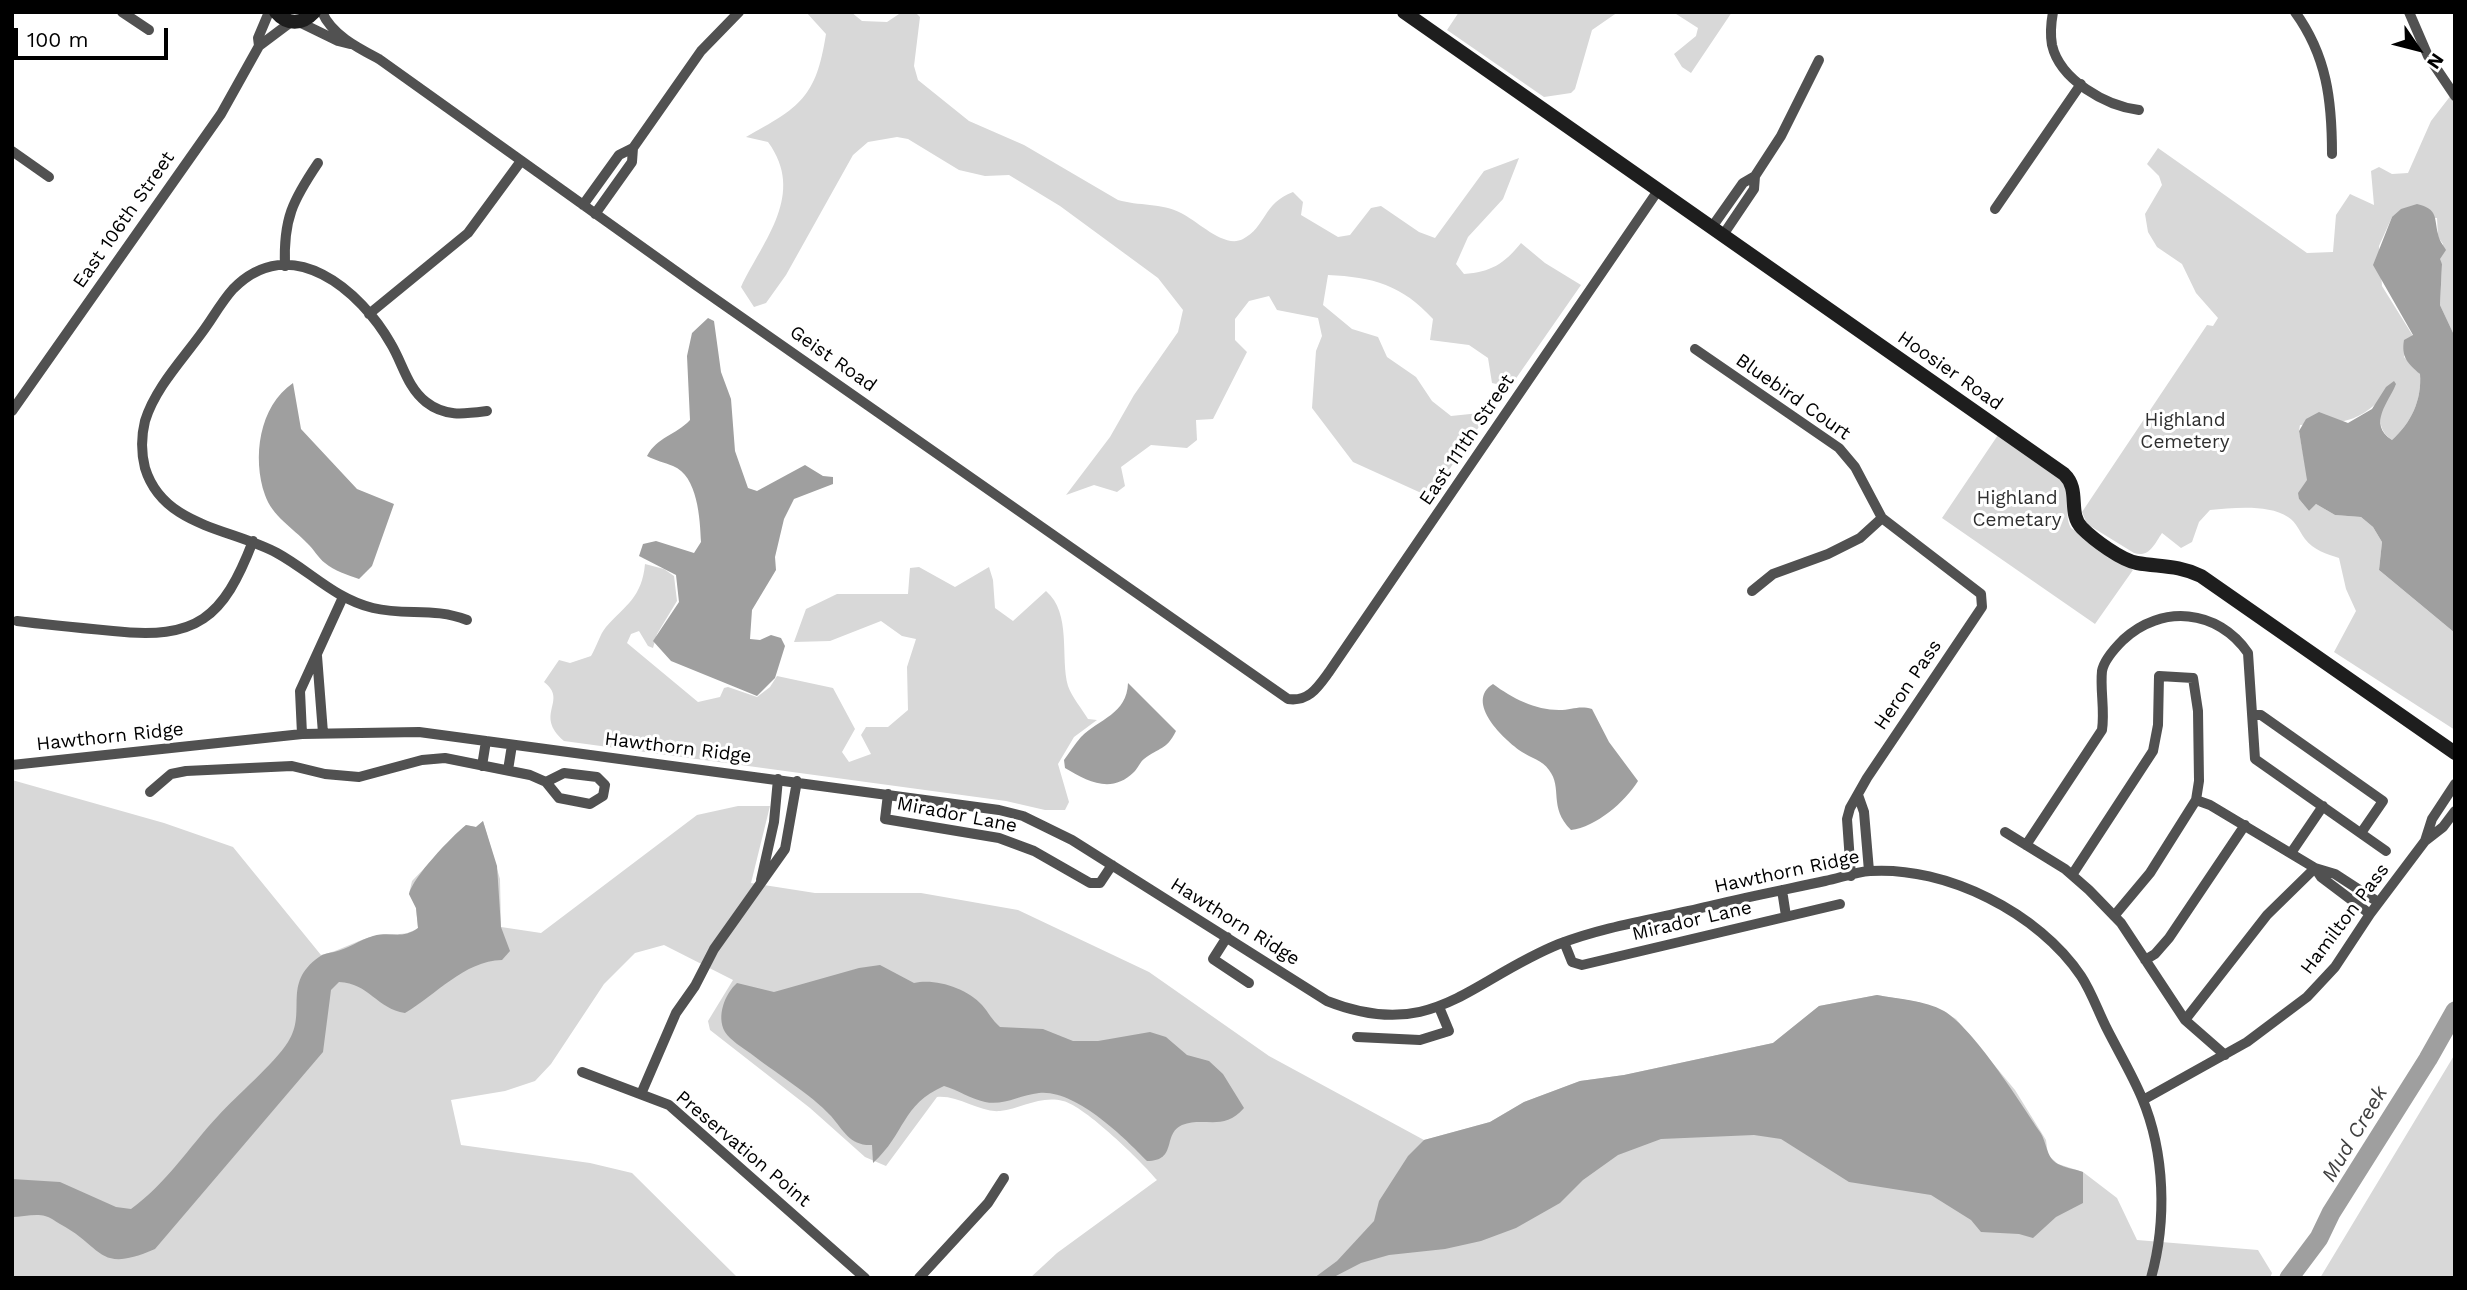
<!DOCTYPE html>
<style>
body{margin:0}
#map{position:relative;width:2467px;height:1290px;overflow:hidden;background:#fff;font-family:"Work Sans",sans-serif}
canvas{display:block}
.frame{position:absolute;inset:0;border:14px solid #000;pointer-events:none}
.north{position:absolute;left:2383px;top:14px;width:70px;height:70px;-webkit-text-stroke:5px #fff;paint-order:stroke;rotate:125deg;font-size:19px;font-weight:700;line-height:28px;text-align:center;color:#000}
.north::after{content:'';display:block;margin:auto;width:24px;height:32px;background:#000;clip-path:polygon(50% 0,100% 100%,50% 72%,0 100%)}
.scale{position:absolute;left:14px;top:28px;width:154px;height:32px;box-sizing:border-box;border:4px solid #000;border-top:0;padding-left:9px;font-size:21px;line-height:24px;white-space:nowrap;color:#000;-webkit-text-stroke:5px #fff;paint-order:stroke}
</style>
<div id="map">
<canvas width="2467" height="1290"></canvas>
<div class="frame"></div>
<div class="north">N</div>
<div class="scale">100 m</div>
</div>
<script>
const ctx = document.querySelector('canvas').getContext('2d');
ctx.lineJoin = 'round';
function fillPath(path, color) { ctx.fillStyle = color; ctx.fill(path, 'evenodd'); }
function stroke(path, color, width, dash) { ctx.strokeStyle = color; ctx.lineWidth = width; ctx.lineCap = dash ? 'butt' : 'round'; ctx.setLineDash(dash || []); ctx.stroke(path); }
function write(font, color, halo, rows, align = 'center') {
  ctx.font = font + ' "Work Sans",sans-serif'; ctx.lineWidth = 6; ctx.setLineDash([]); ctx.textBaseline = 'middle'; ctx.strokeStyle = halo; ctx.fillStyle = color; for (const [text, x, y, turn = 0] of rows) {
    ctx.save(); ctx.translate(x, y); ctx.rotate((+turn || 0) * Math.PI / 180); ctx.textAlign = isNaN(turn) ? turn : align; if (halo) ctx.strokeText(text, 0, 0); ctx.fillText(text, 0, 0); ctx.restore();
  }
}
const green = new Path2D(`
 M806,12H851L862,21L887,22L902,12H915L920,17L914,66L918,80L969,121L1024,145L1118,200C1138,206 1162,203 1181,213C1198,221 1224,249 1243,239C1266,227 1263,203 1293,192L1303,202L1301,215L1338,237L1350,235L1371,208L1381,206L1419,232L1435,238L1484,171L1519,158L1503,199L1468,237L1456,264L1464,274C1491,272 1504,264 1521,243L1545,263L1581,285L1510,387L1492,383L1488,358L1469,345L1430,340L1433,319C1402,285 1373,277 1328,275L1323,305L1352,329L1378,337L1387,357L1416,377L1432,401L1451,416L1480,413L1483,421L1430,497L1353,462L1312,408L1316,351L1322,336L1318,318L1277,310L1269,296L1249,301L1235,319V340L1247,352L1213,419L1196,420L1197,440L1187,448L1151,445L1121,467L1125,486L1117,492L1094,485L1066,495L1110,437L1134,395L1178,332L1183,310L1158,278L1060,206L1009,175L985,176L959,170L908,139L897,137L868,142L853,155L786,275L766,303L754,307L741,287C764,239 806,194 768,142L746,137C800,107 816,98 826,34Z
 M1459,12H1618L1592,30L1575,89L1571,93L1544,97L1447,30Z
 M1673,12H1732L1691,73L1682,67L1674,54L1696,36L1698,28Z
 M2455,90V337L2440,305L2442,264L2439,259L2443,244L2438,237L2437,218L2392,217L2379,246L2382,286L2413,336L2404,357L2420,374C2422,400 2411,423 2392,440C2370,425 2384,401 2396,385C2359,422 2352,423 2300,425L2299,431L2308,481L2299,499L2309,511L2316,504L2335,515L2361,517L2373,527L2382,542L2379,570L2455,633V730L2334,652L2356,611L2346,589L2339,558C2327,554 2313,550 2305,539C2299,531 2297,523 2288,517C2268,504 2233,508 2210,510L2199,522L2192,542L2181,548L2162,533C2154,545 2149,558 2134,553L2087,524L2082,512L2207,325L2213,326L2218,318L2196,293L2182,264L2157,247L2148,232L2145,214L2162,185L2159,176L2147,164L2158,148L2307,253L2333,252L2336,215L2350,194L2374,205L2371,171L2379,167L2392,174L2408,173L2431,121Z
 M1998,435L2066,482C2072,497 2063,514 2071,528L2133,570L2095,624L1942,518Z
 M645,564L664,569L674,576L677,601L657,634L653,648L648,646L639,631L631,634L627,643L698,702L720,697L724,688L728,687L757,697L770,687L777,676L833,688L855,729L842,752L849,762L871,754L861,735L866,727H888L908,710L907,667L916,639L902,636L881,621L830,641L794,642L806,609L837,594H908L910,568L919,567L955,587L989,567L993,580L995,608L1013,621L1046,591C1072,613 1060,658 1068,686C1072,697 1082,709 1088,719L1097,720L1074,737L1058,764L1069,802L1065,810H1045L1006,801L564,741C533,714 569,701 544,682L559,660L570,663L591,656C596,648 600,634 606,627C626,605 642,597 645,564Z
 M12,780L164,823L233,847L321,955C340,951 357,940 375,936C392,932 403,938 418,928L416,908L409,894L412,881L466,825L476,827L483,821L500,879L501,927L541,933L697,815L738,806H770L751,883L815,893H921L1018,910L1149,972L1269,1056L1424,1140L1490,1122L1524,1102L1580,1081L1624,1075L1773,1043L1819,1006L1877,995L1918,1002L1941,1010L1956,1019L2015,1090L2046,1140L2048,1155L2058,1164L2083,1172L2117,1198L2137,1240L2258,1250L2272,1273L2270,1278H1030L1057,1253L1157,1180C1142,1162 1085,1106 1063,1101C1040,1095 1021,1109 1000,1111C980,1113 959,1095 937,1097L886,1166L865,1157L810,1108L710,1030L708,1021L733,980L664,945L635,953L604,984L551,1064L535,1081L505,1091L451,1100L461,1145L590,1163L632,1173L738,1278H12Z
 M2455,1054V1278H2320Z`);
const water = new Path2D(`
 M2417,204C2438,209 2434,217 2438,234C2439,240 2443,245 2446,250L2440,259L2442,264L2440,305L2455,337V633L2379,570L2382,542L2373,527L2361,517L2335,515L2316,504L2309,511L2299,499L2298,493L2307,480L2299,431L2306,419L2319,412L2348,423L2372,409L2386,387L2394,381L2396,384C2389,402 2367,424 2392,440C2411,423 2422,400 2420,374C2408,364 2401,357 2404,340L2413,335L2373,265L2392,217L2401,209Z
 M708,318L714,321L721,372L731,399L735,451L748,488L757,491L805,465L823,476L833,477V484L794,499L784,519L775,557L776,570L752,610L750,639L760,640L771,635L781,638L785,646L775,678L757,696L671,661L653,641L679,602L676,575L639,556L643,544L656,541L694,553L701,542C700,519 698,476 673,466C664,462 656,461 647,456C657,437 676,435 690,420L687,356L692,333Z
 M293,383L301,429L357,489L394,504L372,566L359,579C348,575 334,571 325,563C318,558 314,549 307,543C293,528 272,516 265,495C252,458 259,406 293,383Z
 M1128,683L1176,731C1166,751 1159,747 1144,759C1140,762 1138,768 1134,772C1112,794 1088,782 1065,768L1064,760C1069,753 1075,744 1081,737C1099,719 1127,714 1128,683Z
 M1493,684C1512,698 1535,710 1559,710C1572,710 1579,705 1592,709L1609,742L1638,781C1625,802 1596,827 1571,830C1548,807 1563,788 1549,770C1542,760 1531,758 1522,752C1504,740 1464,702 1493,684Z
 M483,821L497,866L501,927L510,951L502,960C464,961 436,995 405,1013C377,1009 369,983 339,982L331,990L323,1052L155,1249C97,1274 105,1248 60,1224C55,1221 50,1217 45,1216C36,1213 22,1217 12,1217V1179L60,1182L116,1207L131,1209C167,1183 188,1148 218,1116C237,1095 274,1064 288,1042C308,1012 281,984 319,957C323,954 328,953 334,952C348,949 359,940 373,936C392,931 401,940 418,928L416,908L409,894C413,877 451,837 466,825L476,827Z
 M880,965L914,983C935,978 967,988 982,1005C989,1013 992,1020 1000,1027L1043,1029L1073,1041H1098L1150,1032L1166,1037L1187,1055L1209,1061L1223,1074L1244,1108C1223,1132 1205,1116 1182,1125C1162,1134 1178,1161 1147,1161C1124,1137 1075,1089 1039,1093C1020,1095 1004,1106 985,1102C971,1099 958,1090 944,1086C901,1105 906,1133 873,1163L872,1145C850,1146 844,1131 831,1116C811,1094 774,1072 750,1053C743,1048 730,1040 725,1032C716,1016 725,994 737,983L774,992L859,968Z
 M1877,995C1899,999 1924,1000 1944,1011C1974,1029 2020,1102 2040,1132C2047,1142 2046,1158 2058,1164C2065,1168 2075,1169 2083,1172V1203L2056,1217L2033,1238L2019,1234L1981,1232L1971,1220L1931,1195L1849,1182L1781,1139L1754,1135L1661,1139L1618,1155L1583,1180L1560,1203L1516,1228L1481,1241L1445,1249L1389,1255L1361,1263L1332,1278H1314L1337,1261L1374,1221L1379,1201L1408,1156L1424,1140L1490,1122L1524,1102L1580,1081L1624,1075L1773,1043L1819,1006Z`);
const river = new Path2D(`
 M2289,1278L2319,1238L2331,1213L2428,1059L2455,1011`);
const street = new Path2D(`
 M122,12L149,30
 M322,12C332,35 358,48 379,59L694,284L1288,699C1309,702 1318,687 1329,672L1659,189
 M2053,12C2051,23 2050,34 2052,45C2060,80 2106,106 2139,110
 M2295,12C2327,56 2332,101 2332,154
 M2409,12L2428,56L2455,96
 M299,22L338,41L350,44
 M259,46L258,38L269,12
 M12,151L49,177
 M583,205L619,155L633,148
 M1995,209L2081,84
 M595,214L632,162L633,148L701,51L739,12
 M1712,227L1743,183L1755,176L1781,136L1819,60
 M1723,235L1754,189L1755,176
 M285,266C283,219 293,200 318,163
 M369,314L468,233L521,161
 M1695,349L1839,448L1855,467L1882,518L1981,594L1982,607L1867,778L1850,808L1847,819L1851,876
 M12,411L221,114L259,46L291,22
 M1752,591L1773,574L1828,554L1860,538L1882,518
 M467,620C434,607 406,616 373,608C335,599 310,571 277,553C231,528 163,527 145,468C141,452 141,437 145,421C156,385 188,354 208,324C216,312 224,299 233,289C291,230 361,291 391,344C403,364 407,387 426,402C445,417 464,414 487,411
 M17,621C49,625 81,628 113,631C197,640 223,619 253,541
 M317,656L323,733
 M2253,715H2261L2383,801L2361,833
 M302,734L300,691L343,597
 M12,765L302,734L419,732L999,810L1023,816L1072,840L1327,1001C1433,1043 1470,980 1559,944C1604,926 1666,917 1714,905C1751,896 1788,889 1825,881C1840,878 1855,872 1870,871C1946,866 2039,913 2081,976C2091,991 2098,1011 2106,1027C2118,1051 2132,1074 2142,1098C2165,1153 2167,1221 2151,1278
 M482,766L486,741
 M508,770L512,745
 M564,773L597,777L605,785L603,796L590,804L559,798L546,782Z
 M150,792L171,774L186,771L292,766L325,774L359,777L422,760L445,758L530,775L546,782
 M888,794L885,819L999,838L1034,851L1090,883H1100L1112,865
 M1858,795L1864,812L1869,871
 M2196,800L2210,805L2315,868L2335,874L2378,902
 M2005,832L2065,869L2089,890L2121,923L2185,1020L2225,1055
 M2425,841L2432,819L2455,784
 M2026,845L2102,730C2105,710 2100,690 2102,671C2104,660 2116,647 2123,640C2161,604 2218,609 2248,653L2255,759L2386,851
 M2291,853L2323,806
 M2315,868L2321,877L2370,914
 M2072,875L2153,751L2158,725L2159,676L2193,678L2198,711L2199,781L2196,800L2150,873L2114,916
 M761,880L774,822L778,779
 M1782,890L1786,916
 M1227,937L1213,959L1249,983
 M1564,942L1572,962L1582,965L1840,904
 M2145,960L2155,954L2169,938L2245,825
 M2185,1020L2267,915L2315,868
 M1357,1037L1420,1040L1449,1031L1439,1007
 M582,1072L669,1105L865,1278
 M641,1094L676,1013L695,986L714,949L785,849L797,781
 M2143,1100L2247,1042L2307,997L2335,967L2370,914L2425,841L2443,827L2455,811
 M919,1278L988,1203L1004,1178`);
const secondary = new Path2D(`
 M276,12C287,25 302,25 314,12
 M1404,12L2064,474C2081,490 2067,513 2082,528C2094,540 2121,560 2137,563C2161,567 2178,565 2201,576L2455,753`);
const streetNames = [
 ["East 106th Street",124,220,-55],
 ["Geist Road",833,359,35],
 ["Hoosier Road",1950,371,35],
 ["Bluebird Court",1793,397,35],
 ["East 111th Street",1467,440,-56],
 ["Heron Pass",1908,685,-56],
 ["Hawthorn Ridge",110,737,-6],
 ["Hawthorn Ridge",678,748,7],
 ["Mirador Lane",957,815,11],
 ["Hawthorn Ridge",1787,872,-12],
 ["Hamilton Pass",2345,919,-53],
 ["Mirador Lane",1692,921,-13],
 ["Hawthorn Ridge",1235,922,32],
 ["Preservation Point",743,1149,40]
];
const parkNames = [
 ["Highland",2185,420],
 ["Cemetery",2185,442],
 ["Highland",2017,498],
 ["Cemetary",2017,520]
];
const waterNames = [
 ["Mud Creek",2355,1134,-59]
];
fillPath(green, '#d8d8d8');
fillPath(water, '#9f9f9f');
stroke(river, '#9f9f9f', 19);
stroke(street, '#515151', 10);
stroke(secondary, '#1e1e1e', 14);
write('19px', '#000', '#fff', streetNames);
write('19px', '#2f2f2f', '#fff', parkNames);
write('italic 21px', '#404040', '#fff', waterNames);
</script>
